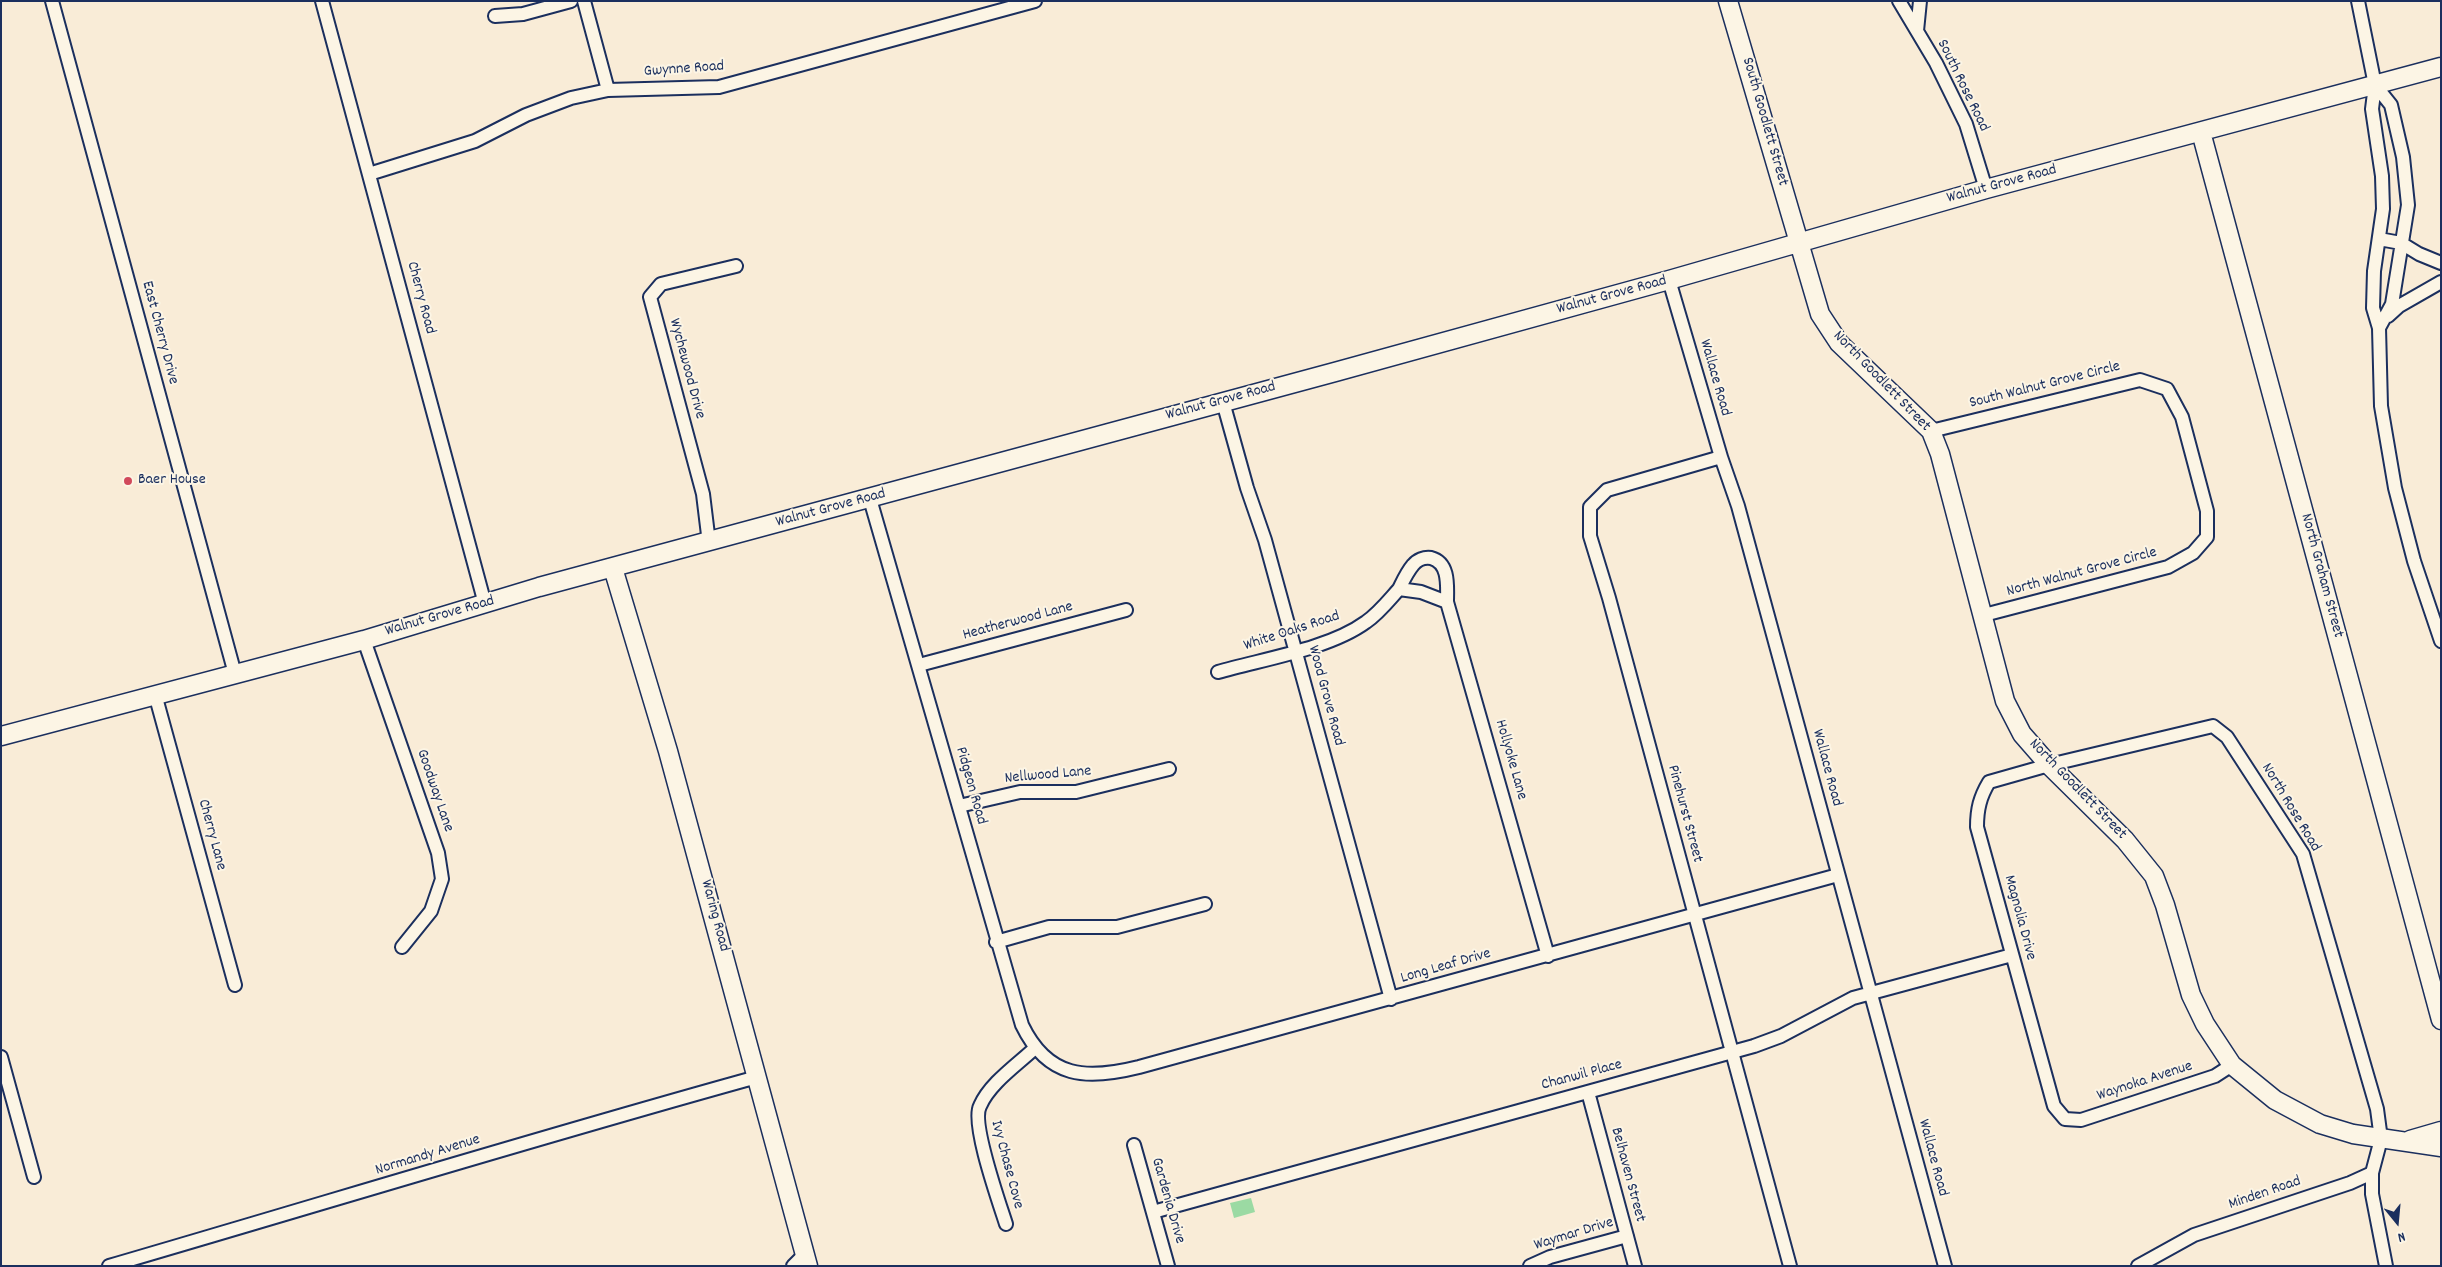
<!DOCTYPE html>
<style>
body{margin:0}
#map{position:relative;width:2442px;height:1267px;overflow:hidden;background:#f9ecd7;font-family:Dekko,sans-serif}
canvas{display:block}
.frame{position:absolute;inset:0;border:2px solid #1b2f5e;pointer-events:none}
.north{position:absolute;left:2372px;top:1197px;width:50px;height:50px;-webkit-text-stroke:4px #fcf5e5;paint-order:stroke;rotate:163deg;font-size:14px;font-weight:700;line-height:20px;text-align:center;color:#1b2f5e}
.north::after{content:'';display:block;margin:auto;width:18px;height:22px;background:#1b2f5e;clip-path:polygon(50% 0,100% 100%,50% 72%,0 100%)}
</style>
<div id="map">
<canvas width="2442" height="1267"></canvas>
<div class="frame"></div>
<div class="north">N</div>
</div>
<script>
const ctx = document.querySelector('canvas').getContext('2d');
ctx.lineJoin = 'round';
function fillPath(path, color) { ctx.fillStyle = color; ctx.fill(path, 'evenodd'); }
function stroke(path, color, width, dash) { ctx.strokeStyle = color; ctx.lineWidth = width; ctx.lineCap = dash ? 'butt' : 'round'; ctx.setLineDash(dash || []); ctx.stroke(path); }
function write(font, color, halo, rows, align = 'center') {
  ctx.font = font + ' Dekko,sans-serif'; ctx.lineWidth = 4; ctx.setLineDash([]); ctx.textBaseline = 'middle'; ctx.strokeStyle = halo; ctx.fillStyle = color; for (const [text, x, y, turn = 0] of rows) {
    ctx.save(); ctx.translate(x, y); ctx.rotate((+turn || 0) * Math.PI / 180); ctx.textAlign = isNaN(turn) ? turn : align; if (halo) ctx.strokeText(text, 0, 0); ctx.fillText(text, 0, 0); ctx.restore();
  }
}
const green = new Path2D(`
 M1251,1198L1255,1212L1234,1218L1230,1203Z`);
const street = new Path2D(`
 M52,1L235,674
 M322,1L485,604
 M584,1L608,90
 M1899,1L1936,63L1966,124L1986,189
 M2358,1L2375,85L2372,109L2382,176L2383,209L2374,271L2373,308L2379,328L2381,406L2395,488L2414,561L2441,641
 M495,16L523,14L571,1
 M1917,31L1920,1
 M2375,85L2391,105L2403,157L2408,205L2392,304L2379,328
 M369,174L475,141L526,115L571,98L608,90L719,87L1035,1
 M2379,239L2401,243L2419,254L2441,263
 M1669,280L1721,457L1738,506L1945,1266
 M2388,316L2399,306L2441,282
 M1223,402L1247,488L1265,540L1391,999
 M1931,431L2140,380L2167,389L2182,417L2207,511V537L2193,553L2168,567L1984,615
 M1721,457L1607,490L1590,507V536L1609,598L1790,1266
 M870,499L1022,1025C1048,1079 1087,1080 1139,1067L1838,875
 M709,543L703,494L650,297L661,284L736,266
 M1399,589C1403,581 1407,572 1413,565C1417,560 1424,557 1431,558C1450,563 1447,587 1447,602
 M364,640L438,853L442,879L431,911L402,947
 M919,665L1126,610
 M1218,672C1263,659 1329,649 1366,622C1379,613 1389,600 1399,589L1421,592L1447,602L1548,956
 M155,694L235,985
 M959,806L1020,792H1076L1169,769
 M996,942L1049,927H1117L1205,904
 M1,1057L34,1177
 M1588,1092L1635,1266
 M1134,1145L1168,1266
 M2372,1173V1194L2386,1266
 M1153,1212L1754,1046L1781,1036L1853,998L2012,955
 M1006,1224C999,1202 971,1123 980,1106C990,1083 1017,1065 1035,1048
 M109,1266C325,1203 540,1137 757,1077
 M793,1266L805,1254
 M1530,1266L1550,1257L1627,1236
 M2138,1266L2194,1235L2350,1183L2372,1173L2381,1139L2377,1109L2303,854L2227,737L2213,726L2049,765L1989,782C1980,797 1977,809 1977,827L2054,1106L2065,1119L2081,1120L2215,1076L2232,1065`);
const secondary = new Path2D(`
 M1728,1L1820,314L1839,343L1931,431L1940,454L2005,701L2022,734L2049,765L2125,840L2154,876L2165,905L2191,995L2205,1024L2232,1065L2275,1100L2320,1124L2353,1134L2441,1147
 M2201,132L2441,1020
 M613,568L668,751L808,1266
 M1,736L364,640L539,587L1335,372L1669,280L1986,189L2441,67
 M2410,1140L2441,1131`);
const markers = [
 [128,481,5,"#d1495b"]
];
const streetNames = [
 ["Gwynne Road",684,70,-4],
 ["South Rose Road",1962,86,64],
 ["South Goodlett Street",1764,122,74],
 ["Walnut Grove Road",2002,185,-15],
 ["Walnut Grove Road",1612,296,-15],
 ["Cherry Road",420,298,75],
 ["East Cherry Drive",159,333,75],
 ["Wychewood Drive",686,369,75],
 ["Wallace Road",1714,378,74],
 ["North Goodlett Street",1881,382,46],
 ["South Walnut Grove Circle",2045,386,-14],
 ["Walnut Grove Road",1221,402,-15],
 ["Walnut Grove Road",831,509,-15],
 ["North Walnut Grove Circle",2082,573,-15],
 ["North Graham Street",2321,576,75],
 ["Walnut Grove Road",440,617,-16],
 ["Heatherwood Lane",1018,622,-15],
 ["White Oaks Road",1292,632,-18],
 ["Wood Grove Road",1325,696,75],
 ["Hollyoke Lane",1510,760,74],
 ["Wallace Road",1826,768,75],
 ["Nellwood Lane",1048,776,-5],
 ["Pidgeon Road",970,786,74],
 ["North Goodlett Street",2077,790,46],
 ["Goodway Lane",434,791,71],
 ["North Rose Road",2290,808,59],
 ["Pinehurst Street",1684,814,75],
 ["Cherry Lane",211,835,75],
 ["Waring Road",714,916,75],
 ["Magnolia Drive",2019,918,75],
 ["Long Leaf Drive",1446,967,-16],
 ["Chanwil Place",1582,1076,-15],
 ["Waynoka Avenue",2145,1082,-18],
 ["Normandy Avenue",428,1156,-17],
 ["Wallace Road",1932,1158,75],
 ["Ivy Chase Cove",1006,1165,75],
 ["Belhaven Street",1627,1175,75],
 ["Minden Road",2265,1194,-19],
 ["Gardenia Drive",1167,1201,74],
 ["Waymar Drive",1574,1235,-17]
];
const poiNames = [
 ["Baer House",138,481]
];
fillPath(green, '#9bdaa3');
stroke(street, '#1b2f5e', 16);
stroke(secondary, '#1b2f5e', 21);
stroke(street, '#fcf5e5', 12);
stroke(secondary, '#fcf5e5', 18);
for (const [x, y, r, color] of markers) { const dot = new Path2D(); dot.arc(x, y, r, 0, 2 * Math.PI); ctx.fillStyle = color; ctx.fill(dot); stroke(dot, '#fcf5e5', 2); }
write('16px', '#1b2f5e', '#fcf5e5', streetNames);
write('16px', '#1b2f5e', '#fcf5e5', poiNames, 'left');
</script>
